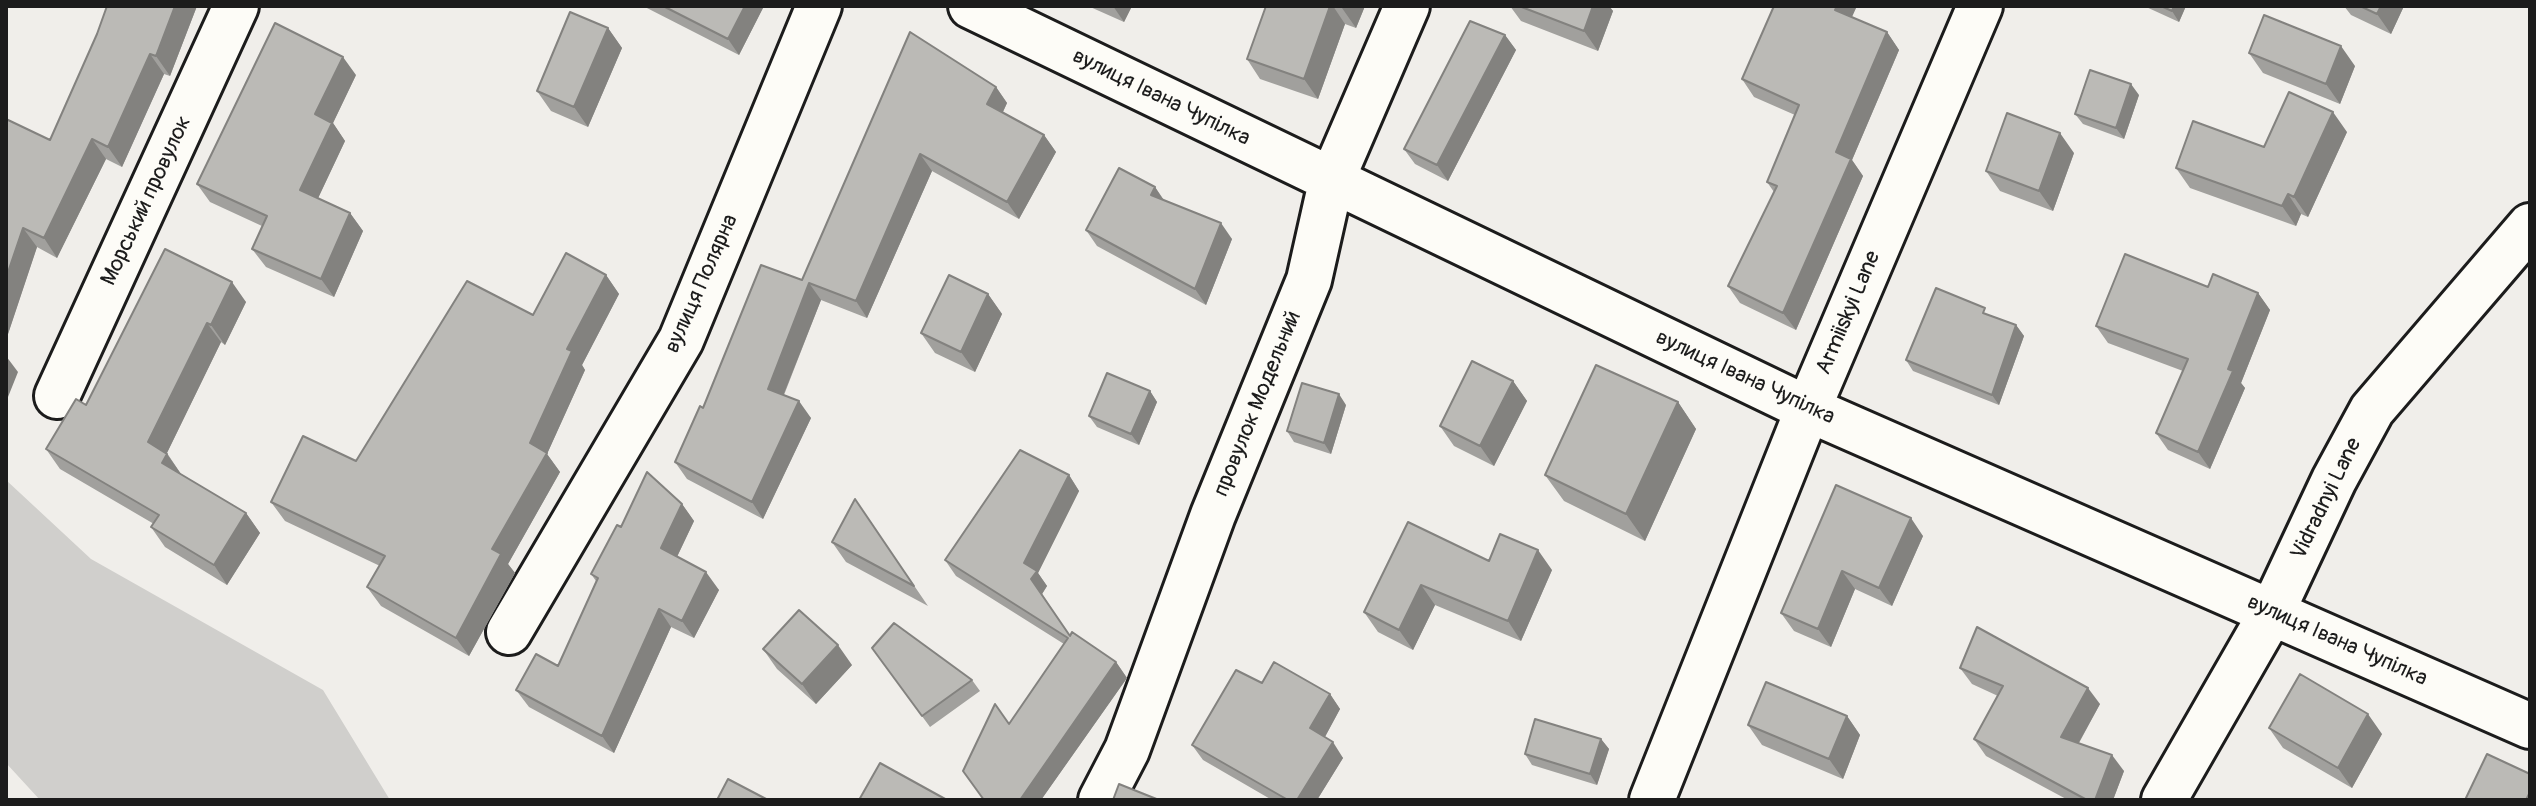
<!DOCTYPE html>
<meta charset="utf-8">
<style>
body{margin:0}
#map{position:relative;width:2536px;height:806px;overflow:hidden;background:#f0eeea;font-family:Pangolin,sans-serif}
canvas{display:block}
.frame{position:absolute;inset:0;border:8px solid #1c1c1c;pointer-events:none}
</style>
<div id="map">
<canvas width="2536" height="806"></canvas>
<div class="frame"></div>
</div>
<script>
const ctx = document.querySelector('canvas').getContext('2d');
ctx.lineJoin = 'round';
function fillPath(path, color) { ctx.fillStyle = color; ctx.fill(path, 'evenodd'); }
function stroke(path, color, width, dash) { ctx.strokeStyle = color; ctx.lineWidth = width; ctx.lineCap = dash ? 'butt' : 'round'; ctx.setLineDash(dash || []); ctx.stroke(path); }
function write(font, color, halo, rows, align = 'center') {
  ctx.font = font + ' Pangolin,sans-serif'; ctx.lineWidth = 8; ctx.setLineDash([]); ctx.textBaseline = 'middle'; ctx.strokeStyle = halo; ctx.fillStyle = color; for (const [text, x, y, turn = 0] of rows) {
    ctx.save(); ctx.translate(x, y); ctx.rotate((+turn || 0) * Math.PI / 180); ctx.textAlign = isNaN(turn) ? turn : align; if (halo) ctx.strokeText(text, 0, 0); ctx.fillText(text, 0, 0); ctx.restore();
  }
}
const green = new Path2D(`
 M6,480L91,559L323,690L390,800H40L6,763Z`);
const street = new Path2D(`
 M971,6L1808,409L2530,726
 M57,396L236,6
 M509,632L681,340L819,6
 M1101,800L1127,750L1213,515L1309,280L1331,182L1407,6
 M1652,800L1808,409L1980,6
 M2164,800L2272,612L2334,480L2372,410L2530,226`);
const wall = new Path2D(`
 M107,6H197L170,76L164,74L122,167L106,159L57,258L37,247L6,340V119L50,140L97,34Z
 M643,6H764L739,55Z
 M1088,6H1132L1124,22Z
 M1266,6H1365L1356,28L1345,24L1318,99L1260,79L1247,59Z
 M1510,6H1609L1613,11L1598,51L1521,21Z
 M2144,6H2186L2179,22Z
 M2344,6H2404L2391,34L2351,15Z
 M1852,17L1887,32L1899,50L1852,160L1863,176L1796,330L1740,303L1728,286L1774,192L1767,182L1795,115L1754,97L1742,79Z
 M608,28L622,48L588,127L551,111L537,91Z
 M910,32L996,87L1007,103L1003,112L1044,135L1056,152L1019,219L932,171L867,318L821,300L784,395L811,418L763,519L687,479L675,462L802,280Z
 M1505,35L1516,50L1448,181L1415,164L1404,149Z
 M2249,53L2355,66L2340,104L2263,73Z
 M356,75L333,123L345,141L318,198L350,213L363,231L334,297L266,267L252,249L262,226L210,202L197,184Z
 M2139,95L2124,139L2083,124L2075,114Z
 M2347,132L2308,217L2301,214L2296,226L2190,188L2176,168L2264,147Z
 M2074,153L2053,211L2000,191L1986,171Z
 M1155,187L1164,200L1232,239L1206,305L1097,246L1086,230Z
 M165,249L246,302L225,345L221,342L167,453L181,474L246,513L260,533L227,585L165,547L151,527L154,524L60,469L46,449L86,405Z
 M606,275L619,294L582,365L585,370L547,454L560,472L508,564L515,573L469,656L381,606L367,587L380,566L285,521L271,502L356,461L533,315Z
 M2258,293L2270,310L2241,383L2245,388L2210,469L2168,450L2156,433L2183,371L2108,343L2096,326Z
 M988,294L1002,314L975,372L935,353L921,333Z
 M1990,315L2016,325L2024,336L1999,405L1913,371L1906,360Z
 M1513,381L1527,401L1494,466L1454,446L1440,426Z
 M1150,391L1157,402L1139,445L1097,427L1089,416Z
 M1678,402L1696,429L1645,541L1564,501L1545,475Z
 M1346,405L1331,454L1294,442L1287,431Z
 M1069,475L1079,491L1038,573L1047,586L1042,594L1070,636L1116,662L1127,678L1041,800H984L1010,724L1064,644L956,576L945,560Z
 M1836,485L1923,536L1892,606L1855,589L1831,647L1794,631L1781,613Z
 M855,499L928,606L846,562L832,542Z
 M682,504L694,521L677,557L719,590L694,638L671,627L614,753L529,707L516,690L558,666L596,581L591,574L621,527Z
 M1408,522L1489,561L1552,570L1521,641L1435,605L1413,650L1378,632L1364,612Z
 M872,648L972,680L980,691L930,727Z
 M763,649L852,665L816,704L777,669Z
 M1960,668L2100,704L2079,743L2124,771L2113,800H2068L1986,756L1974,739L1998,696L1972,684Z
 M1262,683L1330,694L1340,709L1325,737L1343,758L1317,800H1272L1203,760L1192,745Z
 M1847,716L1860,735L1843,779L1762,745L1748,725Z
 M2269,728L2382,734L2352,788L2283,748Z
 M1601,739L1609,749L1597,785L1532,765L1525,754Z`);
const shadedWall = new Path2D(`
 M175,6H197L170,76L156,56Z
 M745,6H764L739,55L728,39Z
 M1113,6H1132L1124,22Z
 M1330,6H1333L1345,24L1318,99L1304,79Z
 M1343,6H1365L1356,28L1342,8Z
 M1593,6H1609L1613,11L1598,51L1584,31Z
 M1837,6H1857L1847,28L1835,10Z
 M2174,6H2186L2179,22L2172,11Z
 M2381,6H2404L2391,34L2377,14Z
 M608,28L622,48L588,127L574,107Z
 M1887,32L1899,50L1852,160L1863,176L1796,330L1783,313L1836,152Z
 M1505,35L1516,50L1448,181L1437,165Z
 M2341,46L2355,66L2340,104L2326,84Z
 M150,54L164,74L122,167L108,147Z
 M343,57L356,75L333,123L345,141L313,209L300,190L315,114Z
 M2131,84L2139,95L2124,139L2116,128Z
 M996,87L1007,103L999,120L987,104Z
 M2333,112L2347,132L2308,217L2294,197Z
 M2060,133L2074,153L2053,211L2039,191Z
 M1044,135L1056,152L1019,219L1007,202Z
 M92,139L106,159L57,258L44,238Z
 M920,154L932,171L867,318L856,301Z
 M1155,187L1166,204L1151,195Z
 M2288,194L2301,214L2296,226L2282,206Z
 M350,213L363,231L334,297L321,279Z
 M1221,223L1232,239L1206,305L1195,289Z
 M23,228L37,247L6,340V278Z
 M606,275L619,294L582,365L585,370L547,454L560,472L508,564L515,573L469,656L456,638L492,549L530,443L567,349Z
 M232,282L246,302L225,345L211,325Z
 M809,283L821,300L779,406L768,389Z
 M2258,293L2270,310L2241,383L2245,388L2210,469L2198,452L2228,369Z
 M988,294L1002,314L975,372L961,352Z
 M207,323L221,342L163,461L167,454L181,474L176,483L148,442Z
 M2016,325L2024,336L1999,405L1992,395Z
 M6,356L18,372L6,402Z
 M1513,381L1527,401L1494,466L1480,446Z
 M1150,391L1157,402L1139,445L1131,434Z
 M1339,394L1346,405L1331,454L1324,443Z
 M799,401L811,418L763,519L752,502Z
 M1678,402L1696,429L1645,541L1626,514Z
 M1069,475L1079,491L1038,573L1047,586L1042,594L1031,579L1024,563Z
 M682,504L694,521L673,565L661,548Z
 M246,513L260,533L227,585L214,565Z
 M1911,518L1923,536L1892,606L1879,588Z
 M1538,550L1552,570L1521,641L1508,621Z
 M1842,571L1855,589L1831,647L1818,629Z
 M706,572L719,590L694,638L682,621Z
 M1421,585L1435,605L1413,650L1399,630Z
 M659,609L671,627L614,753L602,736Z
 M838,645L852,665L816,704L802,684Z
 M1116,662L1127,678L1041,800H1020Z
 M2088,688L2100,704L2073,753L2061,737Z
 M1330,694L1340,709L1321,744L1310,728Z
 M2368,714L2382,734L2352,788L2338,768Z
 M1847,716L1860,735L1843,779L1829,759Z
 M1601,739L1609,749L1597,785L1590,774Z
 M1333,742L1343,758L1317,800H1297Z
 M2112,755L2124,771L2113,800H2095Z`);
const building = new Path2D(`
 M107,6H175L156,56L150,54L108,147L92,139L44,238L23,228L6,278V119L50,140L97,34Z
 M663,6H745L728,39Z
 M1266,6H1330L1304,79L1247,59Z
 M1519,6H1593L1584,31Z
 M1774,6H1837L1835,10L1887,32L1836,152L1851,159L1783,313L1728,286L1777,186L1767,182L1799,105L1742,79Z
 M2161,6H2174L2172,11Z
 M2360,6H2381L2377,14Z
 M570,12L608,28L574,107L537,91Z
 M2264,15L2341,46L2326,84L2249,53Z
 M1470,21L1505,35L1437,165L1404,149Z
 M275,23L343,57L315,114L332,123L300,190L350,213L321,279L252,249L267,216L197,184Z
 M910,32L996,87L987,104L1044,135L1007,202L920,154L856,301L809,283L768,389L799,401L752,502L675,462L700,406L703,408L761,265L802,280Z
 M2090,70L2131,84L2116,128L2075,114Z
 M2289,92L2333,112L2294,197L2288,194L2282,206L2176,168L2193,121L2264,147Z
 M2007,113L2060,133L2039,191L1986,171Z
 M1119,168L1155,187L1151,195L1221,223L1195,289L1086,230Z
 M165,249L232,282L211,325L207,323L148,442L167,454L162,463L246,513L214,565L151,527L159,515L46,449L76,399L86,405Z
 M566,253L606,275L567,349L572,351L530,443L547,453L492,549L501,554L456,638L367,587L385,556L271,502L303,436L356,461L467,281L533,315Z
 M2125,254L2208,287L2213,274L2258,293L2228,369L2233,371L2198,452L2156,433L2188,359L2096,326Z
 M949,275L988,294L961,352L921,333Z
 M1936,288L1985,308L1983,313L2016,325L1992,395L1906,360Z
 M1472,361L1513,381L1480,446L1440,426Z
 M1596,365L1678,402L1626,514L1545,475Z
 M1107,373L1150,391L1131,434L1089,416Z
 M1302,383L1339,394L1324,443L1287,431Z
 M1020,450L1069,475L1024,563L1037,571L1031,579L1070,636L1072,632L1116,662L1020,800H984L963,771L995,704L1009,724L1068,638L945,560Z
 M647,472L682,504L661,548L706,572L682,621L659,609L602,736L516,690L536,654L558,666L598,578L591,574L617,525L621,527Z
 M1836,485L1911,518L1879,588L1842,571L1818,629L1781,613Z
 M855,499L914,586L832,542Z
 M1408,522L1489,561L1500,534L1538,550L1508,621L1421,585L1399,630L1364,612Z
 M799,610L838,645L802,684L763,649Z
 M894,623L972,680L922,716L872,648Z
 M1977,627L2088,688L2061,737L2112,755L2095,800H2087L1974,739L2003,686L1960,668Z
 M1274,662L1330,694L1310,728L1333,742L1297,800H1288L1192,745L1236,670L1262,683Z
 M2300,674L2368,714L2338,768L2269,728Z
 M1766,682L1847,716L1829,759L1748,725Z
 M1535,719L1601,739L1590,774L1525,754Z
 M2487,754L2530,774V792L2526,800H2465Z
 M880,763L947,800H859Z
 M728,779L768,800H717Z
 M1119,784L1159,800H1113Z`);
const streetNames = [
 ["вулиця Івана Чупілка",1161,98,26],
 ["Морський провулок",147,201,-65],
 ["вулиця Полярна",702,284,-66],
 ["Armiiskyi Lane",1849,313,-67],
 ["вулиця Івана Чупілка",1745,378,25],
 ["провулок Модельний",1258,404,-68],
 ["Vidradnyi Lane",2327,499,-64],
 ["вулиця Івана Чупілка",2337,641,24]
];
fillPath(green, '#d0cfcc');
stroke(street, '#1c1c1c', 50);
stroke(street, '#fdfcf7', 44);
fillPath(wall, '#a1a09d');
fillPath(shadedWall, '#83827f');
fillPath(building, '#bbbab6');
stroke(building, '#83827f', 2);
write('22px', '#1c1c1c', '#fdfcf7', streetNames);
</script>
